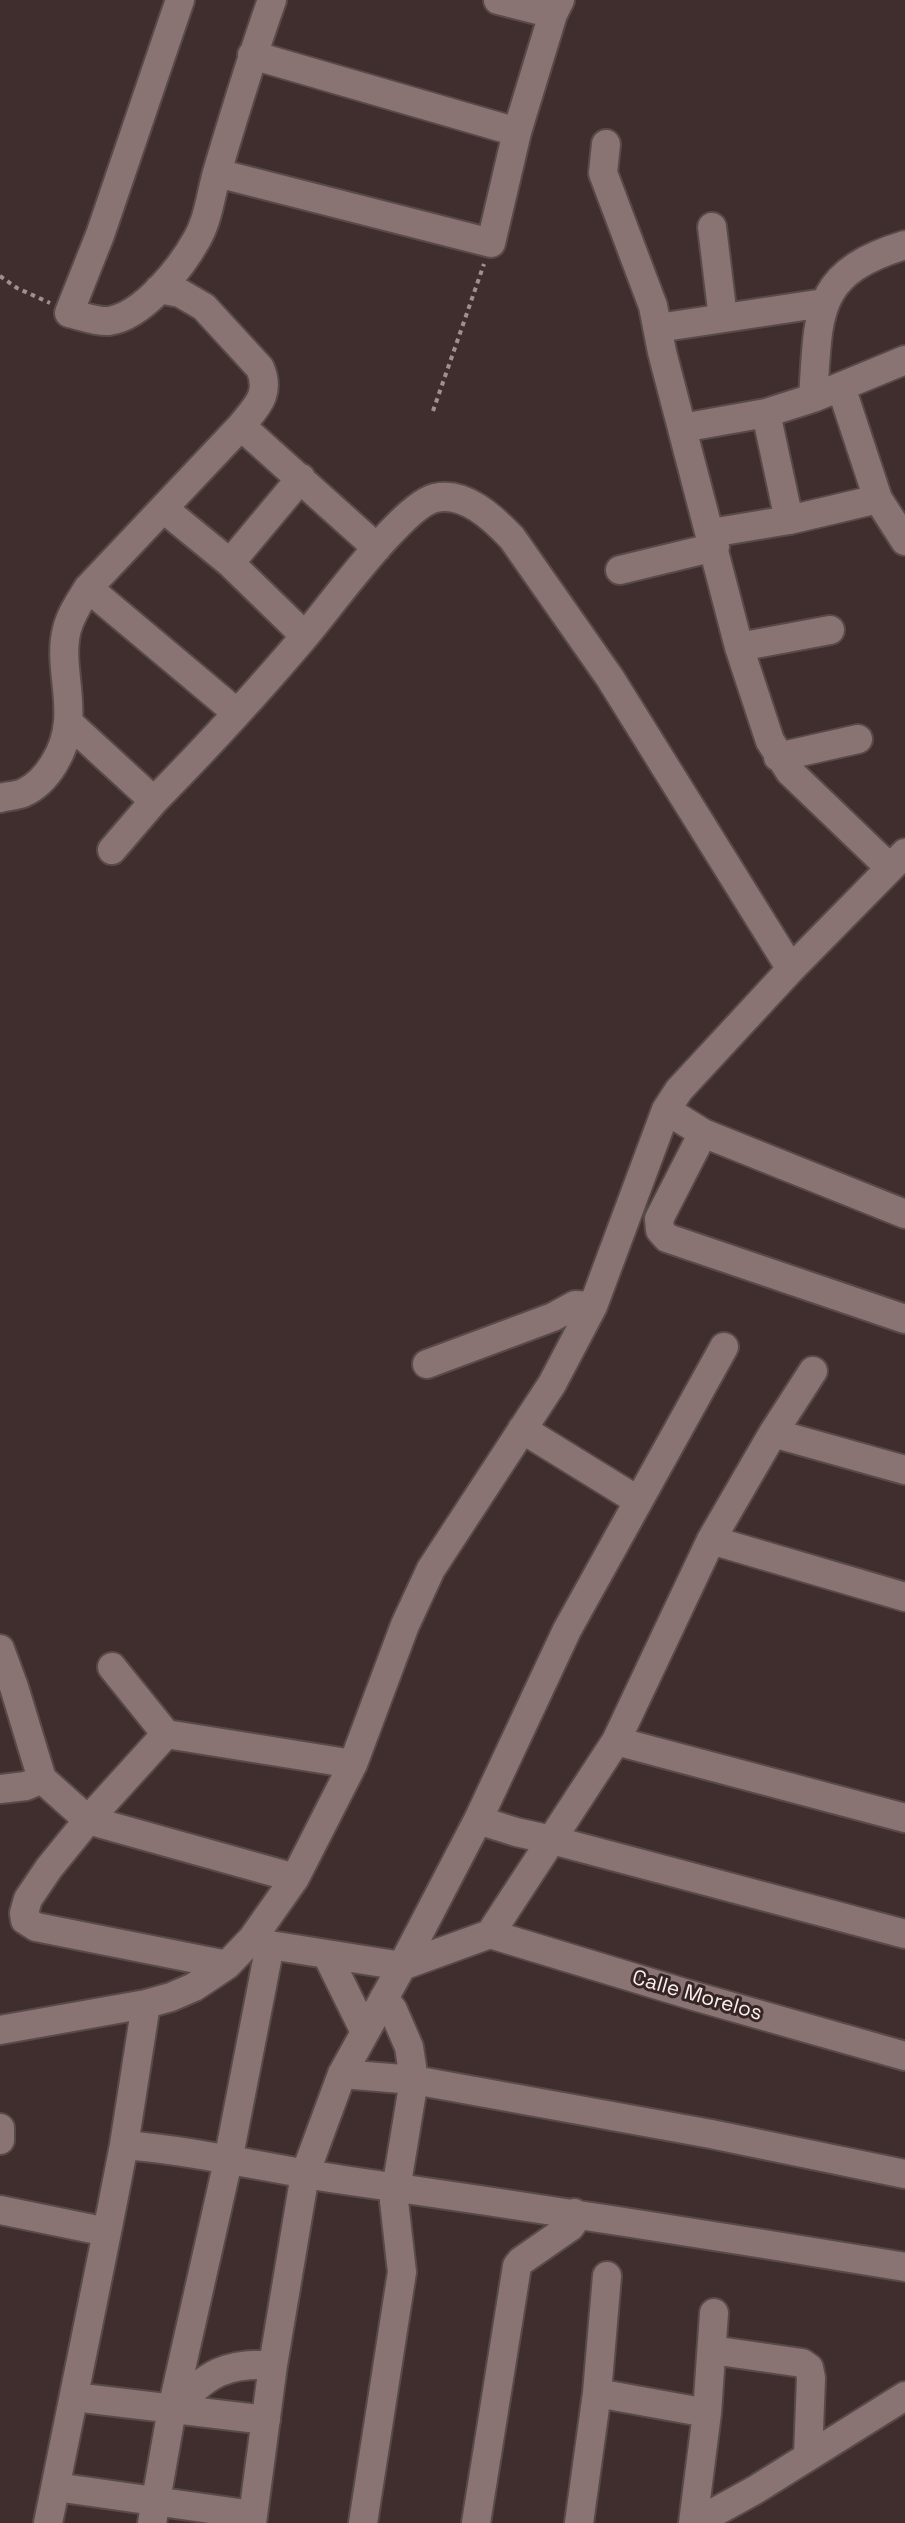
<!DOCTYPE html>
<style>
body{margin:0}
canvas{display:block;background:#402e2e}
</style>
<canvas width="905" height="2523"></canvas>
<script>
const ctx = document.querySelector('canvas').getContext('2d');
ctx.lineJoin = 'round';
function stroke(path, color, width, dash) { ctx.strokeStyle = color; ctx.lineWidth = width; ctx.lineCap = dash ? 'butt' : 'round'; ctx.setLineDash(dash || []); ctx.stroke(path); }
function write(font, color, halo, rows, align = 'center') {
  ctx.font = font + ' "Space Grotesk",sans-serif'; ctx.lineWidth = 6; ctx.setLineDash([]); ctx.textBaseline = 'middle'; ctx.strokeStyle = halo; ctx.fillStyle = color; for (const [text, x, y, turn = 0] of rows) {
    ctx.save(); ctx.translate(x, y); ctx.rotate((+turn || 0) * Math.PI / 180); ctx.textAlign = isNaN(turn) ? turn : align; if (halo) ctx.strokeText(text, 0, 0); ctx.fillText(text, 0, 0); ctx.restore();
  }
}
const path = new Path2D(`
 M0,276L17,288L50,303
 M433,411L484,264`);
const minor = new Path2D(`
 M180,0L100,235L69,313C82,316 96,322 109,321C143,316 181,268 197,239C209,218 211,192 218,169C235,112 252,56 272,0
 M498,0L553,14
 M252,55L517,132
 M606,144L603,173L653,306L662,352L739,647L770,741L790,772L890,868
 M217,173L491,243L517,132L553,14L560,0
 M712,227L723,318
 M658,328L824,303
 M841,387L878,499L905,541
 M813,398C819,314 812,273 905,245
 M766,413L789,520
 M241,426L377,548
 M682,428L766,413L813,398L905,360
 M164,509L230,563L305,636
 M711,533L789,520L878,499
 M230,563L301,478
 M620,570L715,547
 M88,588L237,713
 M739,647L830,630
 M68,722L154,801C206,748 257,693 305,636C329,608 403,505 435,498C465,491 493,518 512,538L610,678L791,969
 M778,757L858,739
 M0,798C7,796 16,796 23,793C48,782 66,749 68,722C71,691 59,659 67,629C71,614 80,601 88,588L241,426C257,406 271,394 260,368L204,307L180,293L159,289
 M112,850L154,801
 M666,1110L703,1133L905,1214
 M703,1133L659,1219L660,1230L667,1238L905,1319
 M427,1364L553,1317L575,1305L593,1306
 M522,1429L637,1500
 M773,1433L813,1371
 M711,1540L905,1597
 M0,1649L14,1687L42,1779
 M112,1667L166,1734L353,1764
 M166,1734L88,1820L49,1868L28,1899L24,1913L25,1920L36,1927L227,1965
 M616,1741L905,1818
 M0,1789L26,1786L42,1779L88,1820L295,1878
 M478,1820L516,1832L552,1840L905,1934
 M490,1934L694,1996L905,2056
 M252,1939L270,1945L402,1966L490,1934L616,1741L711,1540L773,1433L905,1470
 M327,1955L365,2032
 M0,2030L146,2004L171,1997L194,1987L227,1965L252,1939L295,1878L353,1764L405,1625L431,1569L552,1384L593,1306L666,1110L679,1090L791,969L905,853
 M342,2074L414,2080L711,2134L905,2174
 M0,2128V2140
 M124,2145L146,2004
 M0,2210L107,2232L124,2145C198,2151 270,2169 344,2180C531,2207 718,2236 905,2267
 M712,2350L802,2363L809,2368L811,2378L808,2456
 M597,2393L707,2413
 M74,2397L266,2420
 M172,2409C208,2376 221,2362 273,2365
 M56,2487L253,2515
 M48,2523L107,2232
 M152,2523L172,2409L228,2161L270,1945
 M252,2523L273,2365L305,2174L342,2074L402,1966L478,1820L567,1630L724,1347
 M363,2523L402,2272L394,2201L414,2080L409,2047L393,2010L384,1998
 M476,2523L517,2266L521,2261L570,2227L573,2223L574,2213
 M579,2523L597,2393L607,2276
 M693,2523L707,2413L714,2313
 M695,2523L755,2490L905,2396`);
const streetNames = [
 ["Calle Morelos",697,1996,16]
];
stroke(minor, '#594a4a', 32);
stroke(path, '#9f908f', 4, [4.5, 4.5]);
stroke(minor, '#897473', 28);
write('21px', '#faeeed', '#352524', streetNames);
</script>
